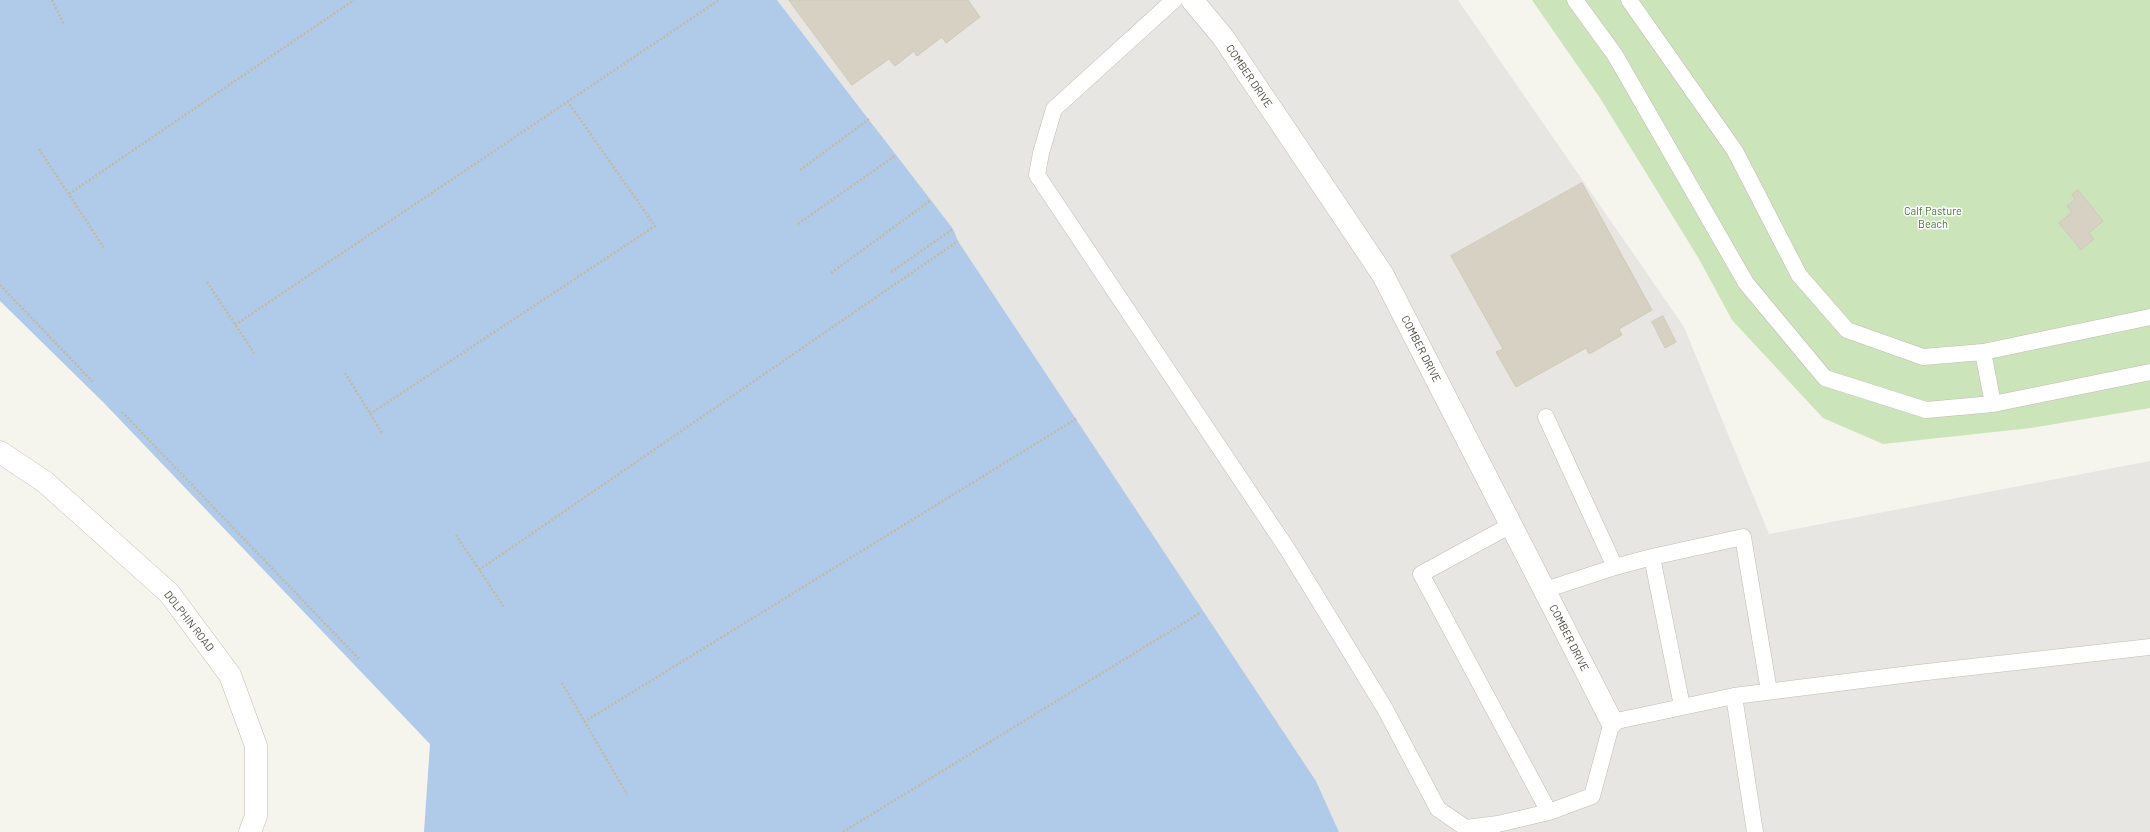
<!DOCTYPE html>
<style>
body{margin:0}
canvas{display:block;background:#f5f4ed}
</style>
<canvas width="2150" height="832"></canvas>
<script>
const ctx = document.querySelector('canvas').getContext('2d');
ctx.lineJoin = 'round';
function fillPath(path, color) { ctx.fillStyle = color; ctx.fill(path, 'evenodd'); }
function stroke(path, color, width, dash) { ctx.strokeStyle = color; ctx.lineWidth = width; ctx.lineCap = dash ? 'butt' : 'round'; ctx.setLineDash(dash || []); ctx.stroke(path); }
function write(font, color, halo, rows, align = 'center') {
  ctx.font = font + ' Barlow,sans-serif'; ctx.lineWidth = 3; ctx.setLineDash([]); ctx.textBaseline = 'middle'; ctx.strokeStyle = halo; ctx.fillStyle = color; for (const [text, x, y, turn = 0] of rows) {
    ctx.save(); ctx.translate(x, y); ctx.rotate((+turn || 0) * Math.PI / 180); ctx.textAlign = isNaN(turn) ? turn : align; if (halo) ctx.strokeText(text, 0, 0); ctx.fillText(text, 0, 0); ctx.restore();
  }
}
const green = new Path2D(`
 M1532,0H2150V408L2031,428L1883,444L1823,418L1732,320L1699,259L1600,98Z`);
const parking = new Path2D(`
 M777,0H1458L1684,327L1769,534L2150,461V832H1339L1316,781L958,241L869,119Z`);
const water = new Path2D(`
 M0,0H777L953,229L958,241L1316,781L1339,832H424L430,744L104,403L0,301Z`);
const building = new Path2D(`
 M789,0H968L980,17L946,43L942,37L917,56L914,51L895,66L889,59L852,85Z
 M1582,183L1652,310L1619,329L1622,335L1589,354L1586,348L1516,387L1496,352L1503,349L1451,256Z
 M2078,190L2103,221L2089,233L2094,239L2081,250L2059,223L2072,212L2067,206L2075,199L2072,195Z
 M1663,316L1676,342L1665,348L1652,322Z`);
const path = new Path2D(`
 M52,0L64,25
 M39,149L104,248
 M800,170L869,119
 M69,194L354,0
 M798,224L896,155
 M891,272L953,229
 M831,273L931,200
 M207,282L254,353
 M0,285L94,383
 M235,325L719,0
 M345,373L382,433
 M122,412L360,660
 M370,414L655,226L568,102
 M456,535L504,607
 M479,570L958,241
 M562,683L627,794
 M584,722L1076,419
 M843,832L1200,613`);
const lane = new Path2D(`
 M1174,0L1054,109L1041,153L1037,175L1288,550L1384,707L1438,809L1466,828L1498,824L1549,812L1592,796L1612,722L1734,696L1918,673L2150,647
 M1575,0L1615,55L1746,283L1825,378L1926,410L1993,404L2150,372
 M1629,0L1735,151L1799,275L1847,330L1923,357L1983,352L2150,317
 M1983,352L1993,404
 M1511,525L1421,574L1549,812
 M1652,557L1682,706
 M1615,567L1652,557L1743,537L1769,691
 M1545,590L1615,567L1546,417
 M1734,696L1755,832`);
const street = new Path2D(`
 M1192,0L1223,37L1383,275L1612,722
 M0,452L45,482L169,593L230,675L256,746V816L250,832`);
const streetNames = [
 ["COMBER DRIVE",1249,76,56],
 ["COMBER DRIVE",1421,349,63],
 ["DOLPHIN ROAD",189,621,52],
 ["COMBER DRIVE",1569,638,63]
];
const parkNames = [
 ["Calf Pasture",1933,211],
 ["Beach",1933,224]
];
fillPath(green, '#cbe4ba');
fillPath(parking, '#e7e6e3');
fillPath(water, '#b0caea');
fillPath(building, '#d6d1c3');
stroke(building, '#d0cab7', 1);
stroke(lane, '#c0bdb0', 17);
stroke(street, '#c0bdb0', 23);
stroke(path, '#c0baa3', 2.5, [2, 2]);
stroke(lane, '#fff', 16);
stroke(street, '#fff', 22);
write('11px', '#49463b', '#fff', streetNames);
write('11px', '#427633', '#fff', parkNames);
</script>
